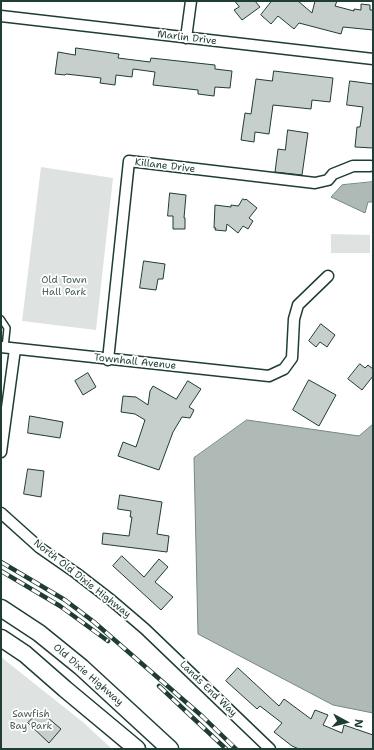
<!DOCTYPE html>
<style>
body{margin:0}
#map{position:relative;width:374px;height:750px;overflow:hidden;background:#fff;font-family:"Shantell Sans",sans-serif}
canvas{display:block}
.frame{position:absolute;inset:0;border:2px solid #1f3d34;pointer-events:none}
.north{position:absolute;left:326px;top:702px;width:40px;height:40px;-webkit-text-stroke:3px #fff;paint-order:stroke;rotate:97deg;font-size:11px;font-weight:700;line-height:16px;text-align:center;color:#1f3d34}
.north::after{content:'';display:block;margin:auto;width:14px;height:18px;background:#1f3d34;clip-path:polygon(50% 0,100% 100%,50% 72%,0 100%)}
</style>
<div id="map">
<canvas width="374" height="750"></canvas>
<div class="frame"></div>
<div class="north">N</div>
</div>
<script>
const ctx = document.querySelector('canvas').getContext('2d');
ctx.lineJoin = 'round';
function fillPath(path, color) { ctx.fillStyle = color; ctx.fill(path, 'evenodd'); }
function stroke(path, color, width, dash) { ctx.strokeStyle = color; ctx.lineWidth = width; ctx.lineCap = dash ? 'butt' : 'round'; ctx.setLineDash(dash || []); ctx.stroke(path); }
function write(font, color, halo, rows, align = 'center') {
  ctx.font = font + ' "Shantell Sans",sans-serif'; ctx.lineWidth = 3.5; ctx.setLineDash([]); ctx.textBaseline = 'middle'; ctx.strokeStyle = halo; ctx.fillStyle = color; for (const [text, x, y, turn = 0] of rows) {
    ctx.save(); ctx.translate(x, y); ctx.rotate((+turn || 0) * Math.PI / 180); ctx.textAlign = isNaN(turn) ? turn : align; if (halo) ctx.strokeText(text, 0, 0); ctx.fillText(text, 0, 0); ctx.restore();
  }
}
const green = new Path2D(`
 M41,167L113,178L96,330L22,321Z
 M331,234L370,235V253H331Z
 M1,657L84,723L112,749H1Z`);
const water = new Path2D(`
 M373,182V202H368L365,213L331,197L342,185Z
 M247,420L359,436L373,424V713L333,705L198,634L194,458Z`);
const building = new Path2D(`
 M235,1H255L260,7L242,20L234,10L239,7Z
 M272,1H298L312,13L315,1H337L335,6L354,11V9L361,10V4L370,5V10H373V30L343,27L341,34L299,23L294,29L278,16L271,24L261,15Z
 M76,48L119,54L118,58L150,62L151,58L215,65V69L232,71L230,88L215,87L214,96L198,94V90L153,85L155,72L133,69L132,77L116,75L115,85L100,83L101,78L66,74L65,75L55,74L58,52L75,55Z
 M274,71L333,78L330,102L312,100L311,109L273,105L269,134L255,132L254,142L241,140L245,113L251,114L256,79L272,81Z
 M350,81L373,84V148L355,147L357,127H360L363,107L347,105Z
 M288,130L308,133L302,175L275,172L278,149L285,150Z
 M170,193L186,195L184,218H185V229H173V216H168Z
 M243,199L245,200L246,199L257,208L249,218L253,221L248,229L243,226L238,233L227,224L226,231L215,230L216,228H214L215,205L231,207V205L238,206Z
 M144,261L165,264L163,279H158L156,290L140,288Z
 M321,324L335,335L327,347L320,342L316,347L309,341Z
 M360,364L365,368L368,365L373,369V376L362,390L348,379Z
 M88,373L96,387L83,395L75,381Z
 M309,380L336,395L319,426L293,410Z
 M188,381L201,389L189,407L194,410L190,418L182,417L173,432L159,470L118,456L123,442L136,447L145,420L135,414L121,412L123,396L136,397L148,405L150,391L153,386L176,399Z
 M30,416L63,422L60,438L28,433Z
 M28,469L44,471L41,497L24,494Z
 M120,495L162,502L157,534L169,536L167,552L102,544L103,533L129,536L132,517H130L131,511L118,509Z
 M122,556L144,577L159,559L168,567L155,582L173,597L161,610L113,566Z
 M238,668L279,706L284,699L311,719L315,710L328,715L323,725L342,733L344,725L373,735V749H299L292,746L274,732L282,723L260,706L257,709L226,681Z
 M40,711L61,729L49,743L28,723Z`);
const service = new Path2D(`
 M1,319L7,328L5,348`);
const minor = new Path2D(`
 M1,16L373,59
 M186,38L191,1
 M1,347L269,376L284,369L292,358L294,319L298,305L328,276
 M108,360L129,161L315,183L328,180L333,174L353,166H370
 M1,452L15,349
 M1,513L40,548L76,573L111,600L145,629L270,749`);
const primary = new Path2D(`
 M1,608L39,633L81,667L170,749
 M1,638L25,654L65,689L137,749`);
const rail = new Path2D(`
 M1,562L65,600L94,622L203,717L236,749
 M1,571L60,606L108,641
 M159,686L226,749`);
const streetNames = [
 ["Marlin Drive",187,38,7],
 ["Killane Drive",165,166,7],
 ["Townhall Avenue",135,362,6],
 ["North Old Dixie Highway",82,579,38],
 ["Old Dixie Highway",88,675,41],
 ["Lands End Way",208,689,44]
];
const parkNames = [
 ["Old Town",64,280],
 ["Hall Park",64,292],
 ["Sawfish",31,714],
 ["Bay Park",31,726]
];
fillPath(green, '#dee3e2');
fillPath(water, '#afbab7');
stroke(water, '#758883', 1);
fillPath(building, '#c7cfcc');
stroke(building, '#1f3d34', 1);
stroke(service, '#1f3d34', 8);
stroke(minor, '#1f3d34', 13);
stroke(primary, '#1f3d34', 19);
stroke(service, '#fff', 5);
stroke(minor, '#fff', 10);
stroke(primary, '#fff', 16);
stroke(rail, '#1f3d34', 4.5);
stroke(rail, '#fff', 3, [9]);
write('10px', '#1f3d34', '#fff', streetNames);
write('10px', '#455e57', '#fff', parkNames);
</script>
